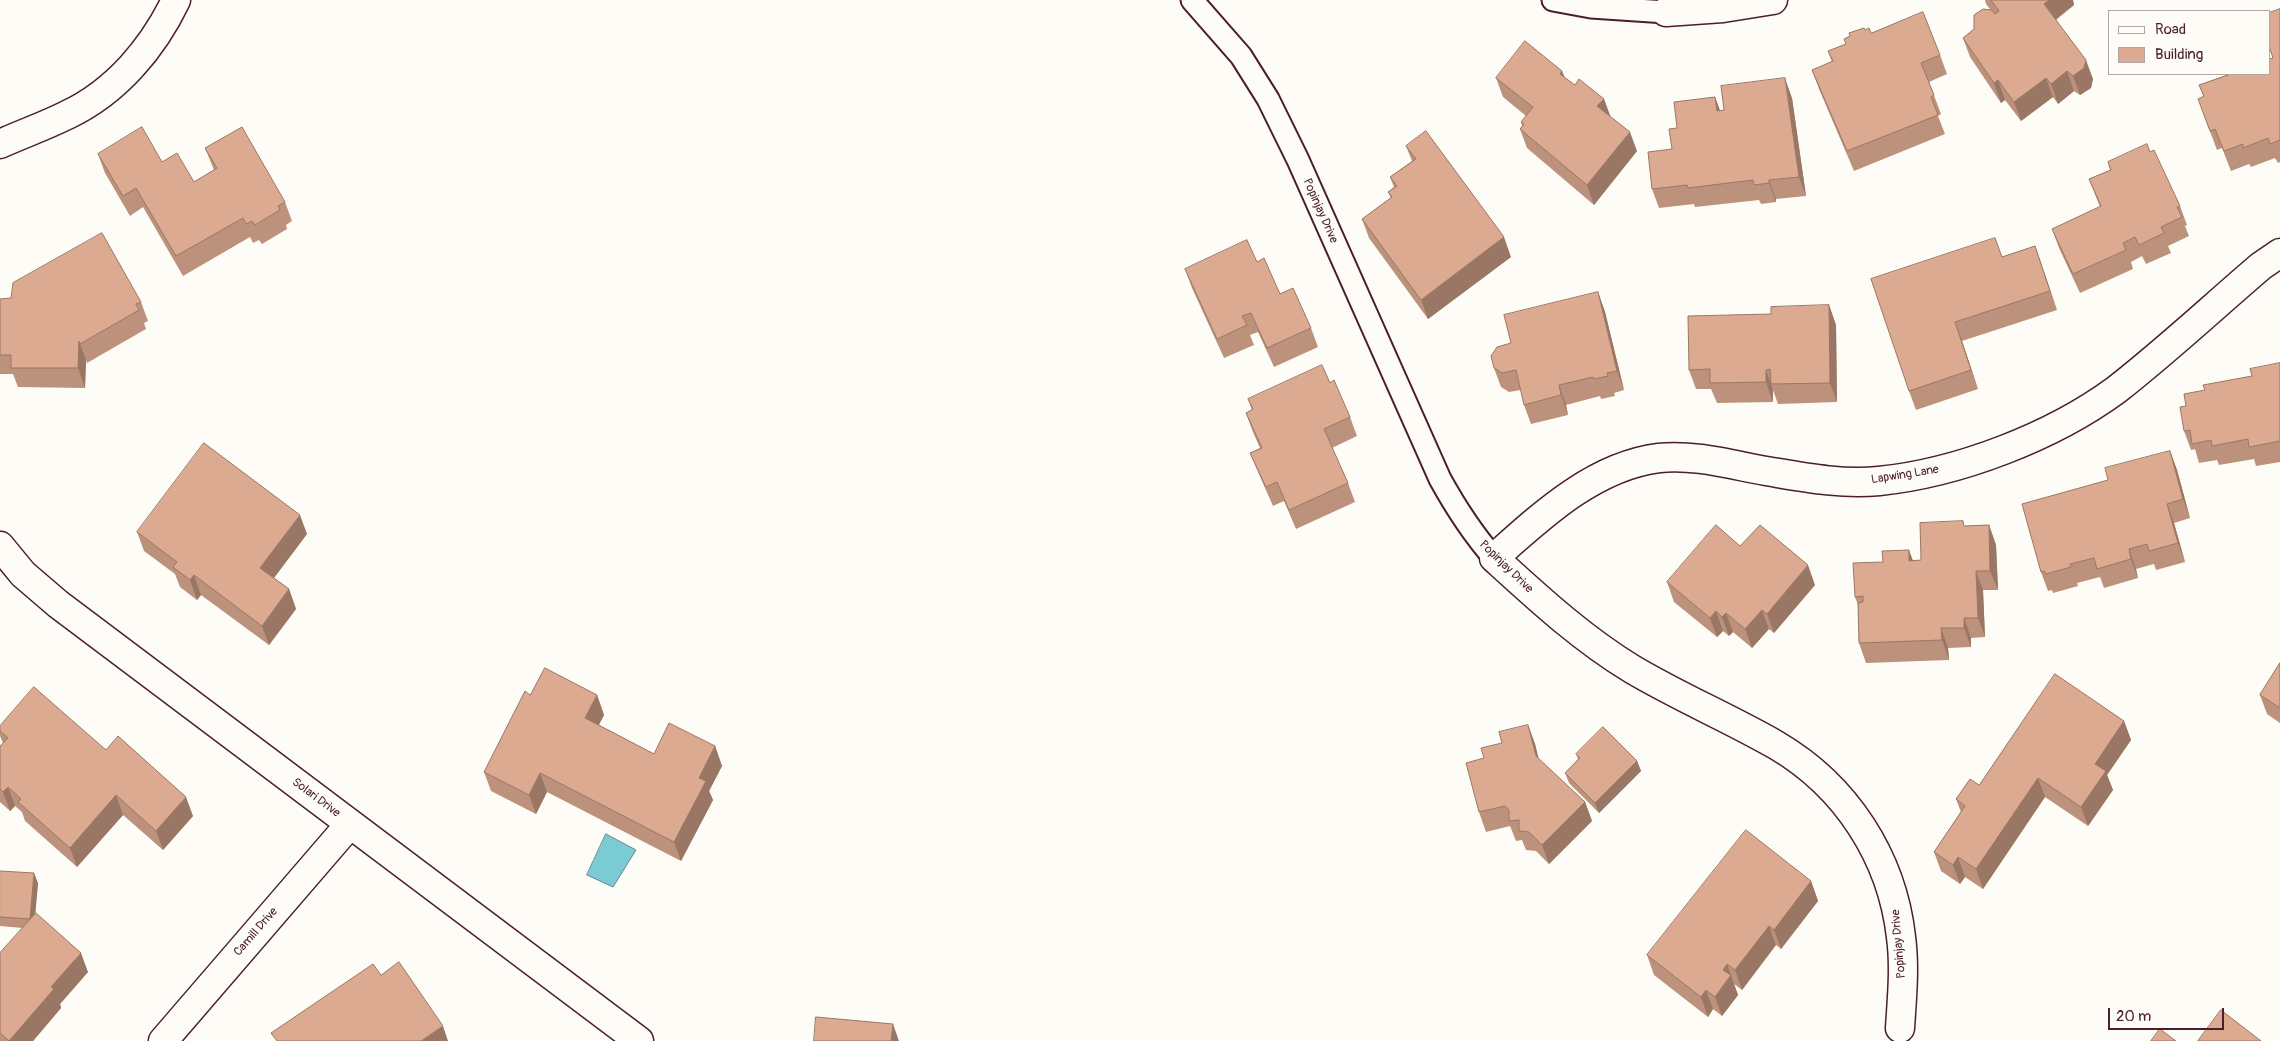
<!DOCTYPE html>
<style>
body{margin:0}
#map{position:relative;width:2280px;height:1041px;overflow:hidden;background:#fdfcf7;font-family:Pangolin,sans-serif}
canvas{display:block}
.legend{position:absolute;left:2108px;top:10px;width:162px;height:65px;box-sizing:border-box;background:#fdfcf7;border:1px solid #b5a4a5;margin:0;padding:6px 9px;list-style:none;font-size:15px;color:#4a1f2b}
.legend li{display:flex;align-items:center;gap:10px;height:25px}
.legend b{width:25px;border:1px solid #b5a4a5}
.scale{position:absolute;left:2108px;top:1008px;width:116px;height:22px;box-sizing:border-box;border:2px solid #4a1f2b;border-top:0;padding-left:6px;font-size:15px;line-height:18px;white-space:nowrap;color:#4a1f2b;-webkit-text-stroke:4px #fdfcf7;paint-order:stroke}
</style>
<div id="map">
<canvas width="2280" height="1041"></canvas>
<ul class="legend">
<li><b style="height:6px;background:#fdfcf7"></b>Road</li>
<li><b style="height:14px;background:#dcaa90"></b>Building</li>
</ul>
<div class="scale">20 m</div>
</div>
<script>
const ctx = document.querySelector('canvas').getContext('2d');
ctx.lineJoin = 'round';
function fillPath(path, color) { ctx.fillStyle = color; ctx.fill(path, 'evenodd'); }
function stroke(path, color, width, dash) { ctx.strokeStyle = color; ctx.lineWidth = width; ctx.lineCap = dash ? 'butt' : 'round'; ctx.setLineDash(dash || []); ctx.stroke(path); }
function write(font, color, halo, rows, align = 'center') {
  ctx.font = font + ' Pangolin,sans-serif'; ctx.lineWidth = 4; ctx.setLineDash([]); ctx.textBaseline = 'middle'; ctx.strokeStyle = halo; ctx.fillStyle = color; for (const [text, x, y, turn = 0] of rows) {
    ctx.save(); ctx.translate(x, y); ctx.rotate((+turn || 0) * Math.PI / 180); ctx.textAlign = isNaN(turn) ? turn : align; if (halo) ctx.strokeText(text, 0, 0); ctx.fillText(text, 0, 0); ctx.restore();
  }
}
const water = new Path2D(`
 M606,834L636,850L613,887L587,875Z`);
const service = new Path2D(`
 M1192,0L1241,56L1268,99L1298,160L1440,479C1456,508 1472,533 1494,558
 M1553,0L1591,7L1666,12`);
const minor = new Path2D(`
 M1666,12L1723,8L1773,0
 M0,144C22,134 45,126 67,115C116,92 153,48 176,0
 M0,546L23,574L58,604L639,1041
 M1900,1028C1902,997 1905,967 1901,937C1892,857 1846,786 1776,745C1729,718 1679,697 1632,669C1581,638 1538,598 1494,558C1541,516 1594,466 1659,458C1694,454 1732,465 1766,471C1802,477 1842,485 1879,481C1958,473 2052,437 2116,390C2166,351 2213,307 2261,266L2280,253
 M163,1041L350,824`);
const wall = new Path2D(`
 M1985,0H2073L2074,5L2056,20L2093,79L2091,88L2080,95L2074,91L2058,104L2053,97L2021,121L2005,100L2001,103L1970,57L1963,38L1974,29L1990,9L1986,4Z
 M2280,9V162L2278,163L2275,158L2251,167L2249,164L2231,171L2222,148L2217,150L2205,118L2204,97L2199,85L2273,58Z
 M1865,30L1871,33L1940,55L1947,74L1929,82L1941,114L1938,116L1945,134L1854,171L1819,89L1812,70L1832,62L1828,51L1846,44Z
 M1562,71L1565,78L1575,85L1604,99L1610,116L1637,151L1594,205L1527,148L1520,129L1522,126L1521,122L1526,116L1503,97L1496,78Z
 M1715,97L1720,111L1792,98L1806,196L1776,199V202L1761,204L1759,200L1695,207L1694,204L1659,208L1652,189L1672,149L1677,128Z
 M1406,146L1511,257L1428,319L1369,238L1362,219L1391,198L1388,192L1394,187L1390,177L1412,161Z
 M205,148L285,202L292,221L286,225L287,229L262,244L259,240L253,243L250,237L183,276L143,207L130,216L105,173L98,154L162,162L194,182L214,170Z
 M2108,162L2180,206L2187,225L2185,226L2189,236L2168,246L2171,253L2146,264L2142,256L2131,262L2133,269L2080,293L2059,248L2052,229L2100,207L2089,179L2110,170Z
 M1995,238L2002,257L2035,246L2057,310L1962,341L1978,389L1916,410L1909,391Z
 M1257,262L1280,294L1311,328L1318,347L1274,367L1258,332L1250,335L1254,345L1224,358L1192,288L1185,269Z
 M1598,292L1605,312L1624,390L1614,393L1615,396L1601,399L1600,396L1566,405L1568,415L1531,424L1524,405L1521,390L1509,392L1501,387L1494,368L1511,343Z
 M0,299L141,302L148,321L144,323L146,329L87,363L86,360L85,388L18,387L13,374H0Z
 M1829,305L1836,325L1837,402L1778,404L1773,390V402L1717,403L1711,389H1696L1689,370L1771,314Z
 M2280,363V462L2256,466L2254,459L2219,465L2217,460L2199,463L2195,449L2191,450L2184,431L2186,406L2205,390L2252,376Z
 M1330,383L1350,417L1357,436L1332,448L1348,483L1355,502L1296,529L1284,501L1273,506L1258,472L1250,453L1260,448L1253,432L1246,413L1252,410L1248,399Z
 M2170,451L2177,470L2190,518L2174,523L2185,562L2156,570L2154,564L2136,569L2138,578L2104,588L2100,577L2077,583L2078,586L2053,593L2052,590L2048,591L2041,572Z
 M1989,525L1996,545L1998,590H1983L1985,637L1971,638V647L1948,648L1949,660L1866,663L1859,643L1858,605L1855,597L1883,562L1921,560L1965,526Z
 M137,532L307,534L274,578L289,589L296,609L269,645L201,595L197,600L180,587L175,574L144,551Z
 M1740,546L1815,585L1774,633L1769,629L1752,648L1733,632L1729,636L1723,631L1717,637L1674,602L1667,582Z
 M2280,663V723L2267,714L2260,695Z
 M530,695H597L604,715L599,725L654,754L715,746L722,766L709,791L713,800L681,861L547,792L536,814L491,791L484,772Z
 M2124,721L2131,740L2107,775L2113,790L2088,826L2045,797L1983,889L1965,877L1960,884L1941,871L1934,852L1961,812L1956,799L1979,785Z
 M1528,725L1535,744L1538,759L1585,802L1592,821L1549,864L1536,851L1526,850L1522,840L1516,841L1510,826L1486,832L1479,812L1484,758L1502,743Z
 M0,726L106,750L193,816L163,850L123,815L77,867L25,821L22,812L15,806L10,811L0,802V746L3,743L0,736Z
 M1576,754L1637,761L1641,771L1599,813L1569,783L1565,773L1578,759Z
 M0,871L38,883L35,914L88,972L60,1004L61,1008L33,1041H0V953L23,928L0,926Z
 M1811,881L1818,901L1781,949L1776,945L1742,990L1734,984L1738,995L1722,1016L1713,1009L1708,1017L1654,975L1647,955Z`);
const shadedWall = new Path2D(`
 M2049,0H2073L2074,5L2051,23L2044,4Z
 M2086,60L2093,79L2091,88L2080,95L2073,76Z
 M1562,71L1569,90L1560,74Z
 M2067,71L2074,91L2058,104L2051,84Z
 M1785,78L1792,98L1806,196L1799,177Z
 M2046,78L2053,97L2021,121L2014,102Z
 M1998,80L2005,100L2001,103L1994,83Z
 M1715,97L1722,116L1717,111Z
 M1604,99L1611,118L1597,106Z
 M1630,132L1637,151L1594,205L1587,185Z
 M1769,180L1776,199V202L1769,183Z
 M1504,237L1511,257L1428,319L1421,300Z
 M2035,246L2042,266L2057,310L2050,291Z
 M1598,292L1605,312L1624,390L1617,371Z
 M1829,305L1836,325L1837,402L1830,383Z
 M1955,322L1962,341L1978,389L1971,370Z
 M79,341L86,360L85,388L78,368Z
 M1766,370L1773,390V402L1766,382Z
 M1559,385L1566,405L1568,415L1561,395Z
 M2170,451L2177,470L2190,518L2183,499Z
 M2167,504L2174,523L2185,562L2178,543Z
 M300,515L307,534L267,587L260,568Z
 M1989,525L1996,545L1998,590L1990,571Z
 M2129,549L2136,569L2138,578L2131,559Z
 M1909,550L1916,569L1909,561Z
 M1808,565L1815,585L1774,633L1767,614Z
 M1976,571L1983,590L1985,637L1978,618Z
 M194,575L201,595L197,600L190,580Z
 M289,589L296,609L269,645L262,626Z
 M1762,610L1769,629L1752,648L1745,629Z
 M1716,611L1723,631L1717,637L1710,618Z
 M1726,613L1733,632L1729,636L1722,617Z
 M1964,618L1971,638V647L1964,628Z
 M1941,628L1948,648L1949,660L1942,640Z
 M597,695L604,715L592,737L585,718Z
 M2124,721L2131,740L2107,775L2113,790L2088,826L2081,807L2095,764Z
 M1528,725L1535,744L1543,775L1536,756Z
 M715,746L722,766L709,791L713,800L681,861L674,842L699,778Z
 M1637,761L1641,771L1599,813L1595,803Z
 M540,773L547,792L536,814L529,795Z
 M2038,778L2045,797L1983,889L1976,869Z
 M8,787L15,806L10,811L3,792Z
 M116,795L123,815L77,867L70,848Z
 M186,797L193,816L163,850L156,831Z
 M1585,802L1592,821L1549,864L1542,845Z
 M1958,857L1965,877L1960,884L1953,865Z
 M34,873L38,883L34,929L30,919Z
 M1811,881L1818,901L1781,949L1774,930Z
 M1769,926L1776,945L1742,990L1735,970Z
 M81,953L88,972L60,1004L61,1008L33,1041H9L51,987Z
 M1727,964L1738,995L1722,1016L1715,997L1723,970Z
 M1706,990L1713,1009L1708,1017L1701,997Z
 M893,1024L899,1041H891Z
 M443,1026L448,1041H421Z`);
const building = new Path2D(`
 M1991,0H2049L2044,4L2086,60L2084,68L2073,76L2067,71L2051,84L2046,78L2014,102L1998,80L1994,83L1963,38L1974,29V15L1983,9L1992,10L1995,14L1999,11Z
 M2280,9V140L2270,144L2268,138L2243,148V144L2224,151L2215,129L2210,131L2198,99L2204,96L2199,85L2231,74H2269V59L2273,58L2269,46V13Z
 M1923,12L1940,55L1921,63L1934,95L1931,97L1938,115L1847,151L1812,70L1833,61L1828,51L1846,44L1844,39L1850,36L1849,33L1864,28L1865,30L1869,28L1871,33Z
 M1525,41L1562,71L1560,74L1575,85L1579,79L1604,99L1597,106L1630,132L1587,185L1520,129L1524,124L1521,122L1533,107L1496,78Z
 M1785,78L1799,177L1769,180V183L1754,185L1753,180L1688,188L1687,185L1652,189L1648,152L1672,149L1669,129L1677,128L1674,102L1715,97L1717,111L1724,110L1721,86Z
 M142,127L162,162L177,153L194,182L217,168L205,148L242,127L285,202L278,206L280,210L255,225L252,221L246,224L243,218L176,256L136,188L123,196L98,154Z
 M1426,131L1504,237L1421,300L1362,219L1392,197L1388,192L1397,186L1390,177L1416,159L1406,146Z
 M2147,144L2150,152L2154,150L2180,206L2177,207L2182,217L2161,227L2164,233L2139,245L2135,237L2123,243L2126,250L2073,274L2052,229L2101,206L2089,179L2111,170L2108,162Z
 M102,233L141,302L136,304L139,310L80,344L79,341L78,368H11V355H0V299L11,298L13,283Z
 M1995,238L2002,257L2035,246L2050,291L1955,322L1971,370L1909,391L1871,279Z
 M1247,240L1257,262L1264,258L1280,294L1293,288L1311,328L1267,348L1251,313L1242,316L1247,325L1217,339L1185,269Z
 M1598,292L1617,371L1607,373L1608,376L1594,379L1593,377L1559,385L1561,395L1524,405L1516,370L1502,373L1494,368L1491,356L1497,347L1511,343L1504,315Z
 M1829,305L1830,383L1771,384L1770,369L1766,370V382L1710,383V369L1689,370L1688,316L1771,314V307Z
 M2280,363V441L2249,447L2248,439L2212,446L2211,440L2192,444L2190,430L2184,431L2180,407L2186,406L2184,394L2205,390L2203,385L2252,376L2250,369Z
 M1322,365L1330,383L1334,380L1350,417L1324,429L1348,483L1289,510L1277,482L1266,487L1250,453L1262,448L1246,413L1253,409L1248,399Z
 M204,443L300,515L260,568L289,589L262,626L194,575L190,580L173,567L177,562L137,532Z
 M2170,451L2183,499L2167,504L2178,543L2149,551L2147,544L2129,549L2131,559L2097,569L2094,558L2070,564L2071,567L2046,574L2044,571L2041,572L2022,504L2108,480L2105,468Z
 M1963,521L1964,526L1989,525L1990,571H1976L1978,618H1964V628H1941L1942,640L1859,643L1858,603L1863,602V596L1855,597L1853,563L1883,562L1882,551L1909,550V561L1921,560L1920,523Z
 M1716,525L1740,546L1760,525L1808,565L1767,614L1762,610L1745,629L1726,613L1722,617L1716,611L1710,618L1667,582Z
 M2280,663V708L2260,695Z
 M545,668L597,695L585,718L654,754L669,723L715,746L699,778L706,781L674,842L540,773L529,795L484,772L525,691L530,695Z
 M2055,674L2124,721L2095,764L2106,771L2081,807L2038,778L1976,869L1958,857L1953,865L1934,852L1965,806L1956,799L1970,779L1979,785Z
 M34,687L106,750L118,736L186,797L156,831L116,795L70,848L18,802L21,799L8,787L3,792L0,789V746L8,738L0,731V726Z
 M1528,725L1536,756L1585,802L1542,845L1529,832L1519,831V820L1509,821V810L1505,806L1479,812L1466,763L1484,758L1481,748L1502,743L1499,732Z
 M1603,727L1637,761L1595,803L1565,773L1580,758L1576,754Z
 M1746,830L1811,881L1774,930L1769,926L1735,970L1727,964L1723,970L1731,975L1715,997L1706,990L1701,997L1647,955Z
 M0,871L34,873L30,919L0,917Z
 M36,913L81,953L51,987L54,989L9,1041L0,1033V953Z
 M399,962L443,1026L421,1041H277L271,1033L373,964L381,975Z
 M2221,1010L2261,1041H2198Z
 M816,1017L893,1024L891,1041H814Z
 M2160,1029L2176,1041H2151Z`);
const streetNames = [
 ["Popinjay Drive",1320,211,66],
 ["Lapwing Lane",1905,475,-9],
 ["Popinjay Drive",1506,567,44],
 ["Solari Drive",316,798,37],
 ["Camill Drive",256,932,-49],
 ["Popinjay Drive",1899,944,-95]
];
fillPath(water, '#7bcbd4');
stroke(water, '#678690', 1);
stroke(service, '#4a1f2b', 25);
stroke(minor, '#4a1f2b', 31);
stroke(service, '#fdfcf7', 21);
stroke(minor, '#fdfcf7', 28);
fillPath(wall, '#bd927c');
fillPath(shadedWall, '#9a7765');
fillPath(building, '#dcaa90');
stroke(building, '#9a7765', 1);
write('12px', '#4a1f2b', '#fdfcf7', streetNames);
</script>
